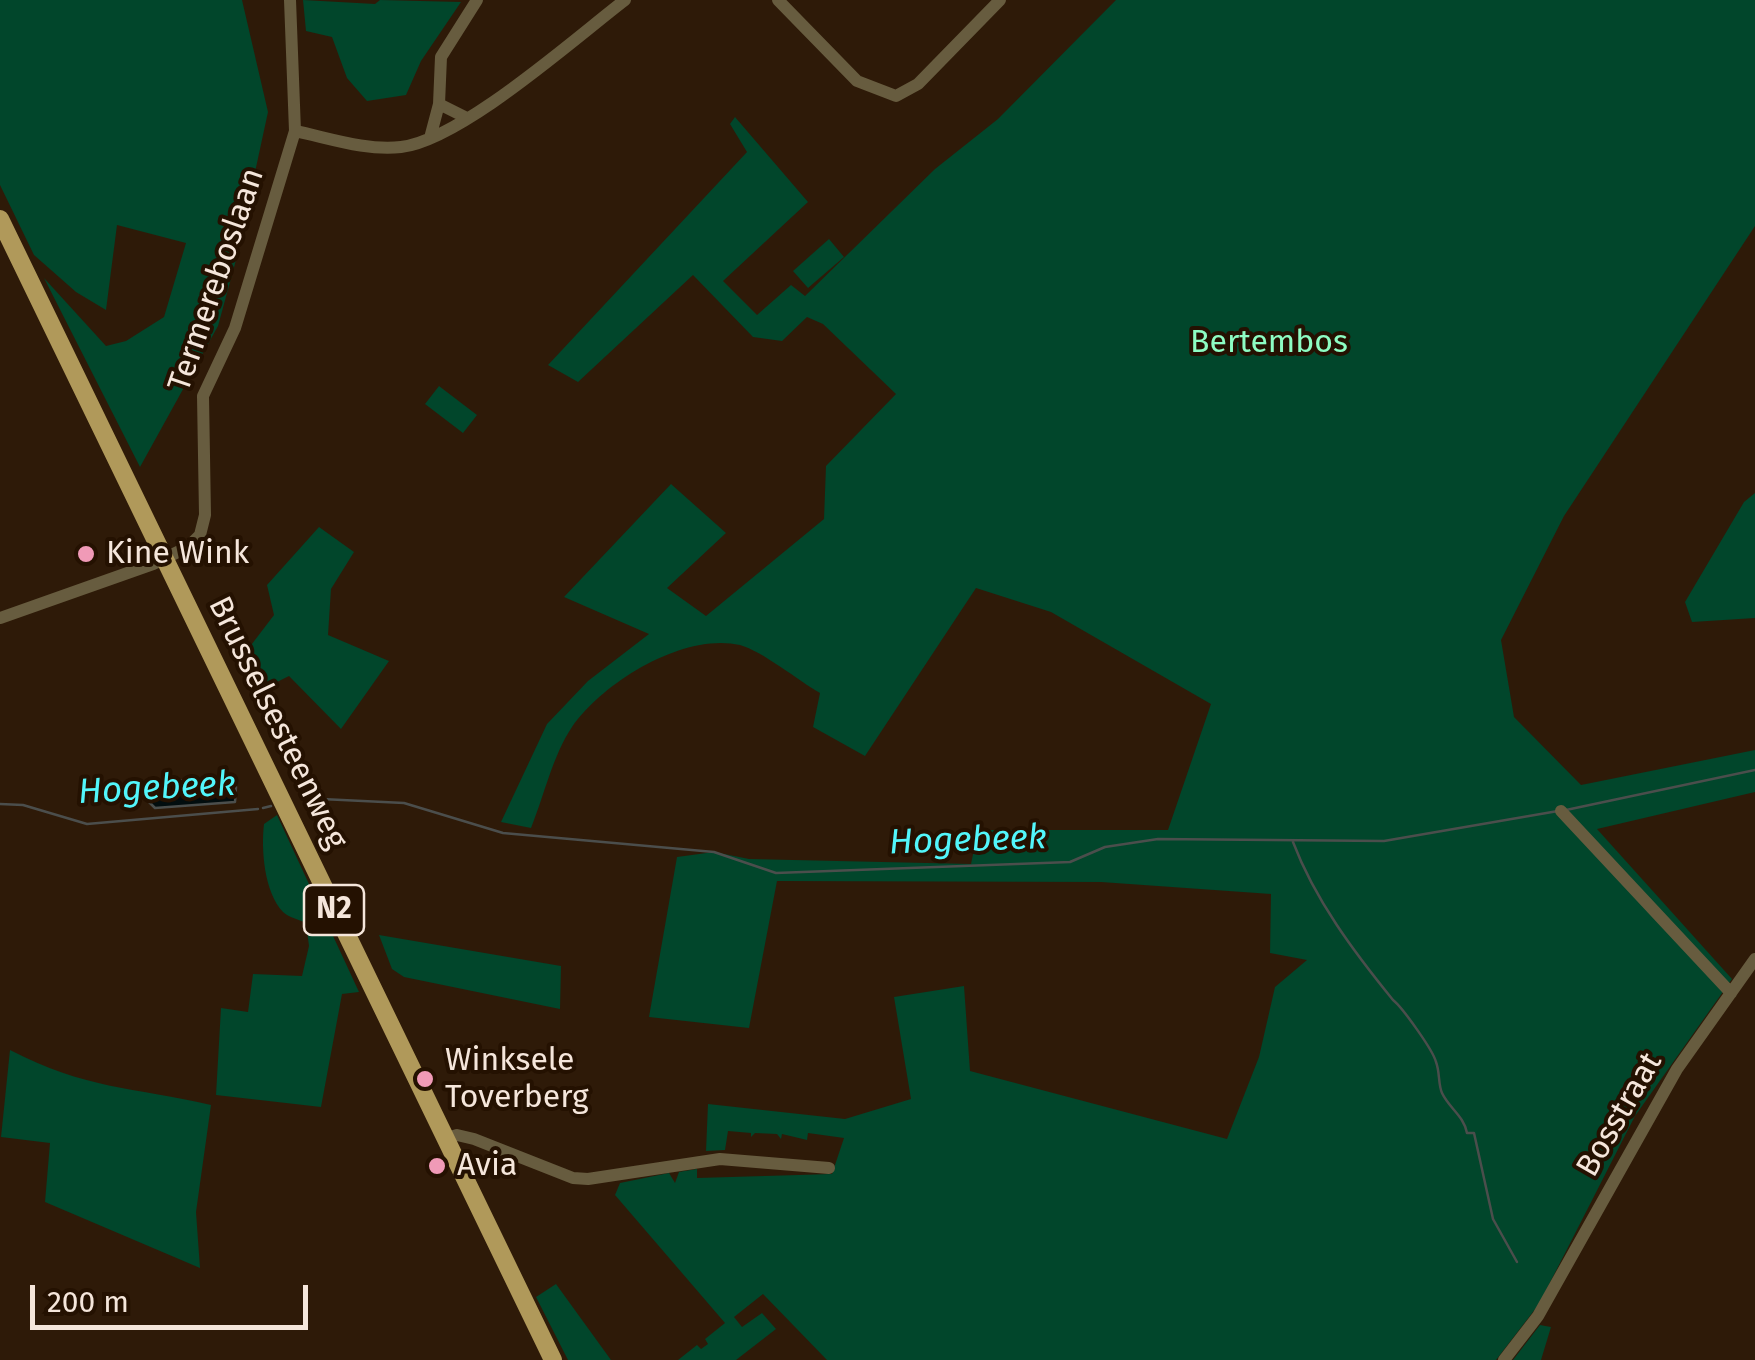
<!DOCTYPE html>
<style>
body{margin:0}
#map{position:relative;width:1755px;height:1360px;overflow:hidden;background:#2e1a08;font-family:"Fira Sans",sans-serif}
canvas{display:block}
.scale{position:absolute;left:30px;top:1285px;width:278px;height:45px;box-sizing:border-box;border:5px solid #f5e6db;border-top:0;padding-left:12px;font-size:30px;line-height:35px;white-space:nowrap;color:#f5e6db;-webkit-text-stroke:8px #241101;paint-order:stroke}
</style>
<div id="map">
<canvas width="1755" height="1360"></canvas>
<div class="scale">200 m</div>
</div>
<script>
const ctx = document.querySelector('canvas').getContext('2d');
ctx.lineJoin = 'round';
function fillPath(path, color) { ctx.fillStyle = color; ctx.fill(path, 'evenodd'); }
function stroke(path, color, width, dash) { ctx.strokeStyle = color; ctx.lineWidth = width; ctx.lineCap = dash ? 'butt' : 'round'; ctx.setLineDash(dash || []); ctx.stroke(path); }
function write(font, color, halo, rows, align = 'center') {
  ctx.font = font + ' "Fira Sans",sans-serif'; ctx.lineWidth = 8; ctx.setLineDash([]); ctx.textBaseline = 'middle'; ctx.strokeStyle = halo; ctx.fillStyle = color; for (const [text, x, y, turn = 0] of rows) {
    ctx.save(); ctx.translate(x, y); ctx.rotate((+turn || 0) * Math.PI / 180); ctx.textAlign = isNaN(turn) ? turn : align; if (halo) ctx.strokeText(text, 0, 0); ctx.fillText(text, 0, 0); ctx.restore();
  }
}
const green = new Path2D(`
 M0,0H242L268,112L236,260L218,326L140,467L44,278L106,346L126,341L164,317L186,243L117,225L106,310L76,292L34,255L0,185Z
 M303,0L375,4L380,0L461,2L421,61L406,95L367,101L347,78L332,37L306,31Z
 M1116,0H1755V226L1564,516L1501,640L1514,717L1581,785L1755,750V792L1597,829L1732,979L1635,1116L1539,1304L1496,1360H827L763,1294L734,1317L742,1327L762,1313L776,1329L736,1360H678L697,1345L701,1349L708,1344L705,1339L725,1323L615,1195L620,1183L669,1173L675,1183L679,1172L697,1169V1178L832,1174L844,1138L808,1133L807,1140L782,1134L781,1139L777,1134L755,1133L751,1137V1133L728,1131L725,1150L706,1151L708,1104L845,1119L911,1099L894,997L964,986L970,1071L1227,1139L1259,1057L1275,987L1307,960L1270,953L1271,894L1101,882L777,881L749,1028L649,1017L677,857L714,852L749,859L971,864L978,830H1168L1211,704L1051,612L976,588L865,756L813,727L820,693C799,681 762,651 740,645C684,632 603,682 572,727C553,755 544,796 531,828L501,822L547,724L588,681L649,634L564,597L671,484L726,533L667,588L706,616L824,519L826,466L896,394L823,324L807,317L782,341L753,337L693,275L578,382L548,365L747,152L730,124L735,117L808,202L723,281L757,315L791,285L805,296L935,169L998,119Z
 M829,239L844,257L808,288L793,271Z
 M439,386L477,415L463,433L425,404Z
 M1755,493V618L1692,622L1685,602L1744,502Z
 M319,527L354,552L331,589L328,635L389,661L341,729L289,676L257,692L242,657L274,615L267,585Z
 M277,815L359,992L342,994L321,1107L216,1095L221,1008L248,1012L253,974L302,976L309,946L306,923C300,920 288,917 283,912C264,892 261,849 264,824Z
 M379,935L561,966L560,1009L404,977L392,969Z
 M10,1050C85,1089 132,1087 211,1105L196,1212L200,1268L45,1202L50,1143L1,1137Z
 M556,1284L611,1360H568L536,1297Z
 M1540,1325L1551,1327L1541,1360H1513Z`);
const water = new Path2D(`
 M226,778L236,787L235,802L155,808L145,798L148,782Z`);
const stream = new Path2D(`
 M301,798L404,803L503,833L714,852L776,873L1070,862L1105,847L1158,839L1384,841L1558,811
 M0,804L23,805L87,824L258,809
 M263,808L271,806
 M1566,810L1755,770
 M1293,842C1315,900 1354,952 1393,1000C1402,1007 1433,1050 1436,1062C1440,1072 1438,1084 1442,1093C1449,1108 1464,1116 1467,1133H1474L1493,1219L1517,1262`);
const minor = new Path2D(`
 M778,0L857,81L896,96L918,84L1000,0
 M439,104L441,57L477,0
 M295,131C329,138 366,151 401,147C461,140 574,39 625,0
 M430,138L439,104L467,118
 M0,618L153,564L188,547L200,535L205,515L203,396L235,328L295,131L290,0
 M1561,811L1731,993
 M445,1139L457,1135L474,1139L573,1178L588,1179L720,1159L829,1168
 M1504,1360L1538,1316L1677,1069L1755,959`);
const major = new Path2D(`
 M0,219L553,1360`);
const markers = [
 [86,554,10,"#f09ab7"],
 [425,1079,10,"#f09ab7"],
 [437,1166,10,"#f09ab7"]
];
const shields = [
 [334,910,60]
];
const shieldNames = [
 ["N2",334,910]
];
const streetNames = [
 ["Termereboslaan",217,280,-71],
 ["Brusselsesteenweg",277,723,64],
 ["Bosstraat",1620,1115,-60]
];
const parkNames = [
 ["Bertembos",1269,343]
];
const poiNames = [
 ["Kine Wink",106,554],
 ["Winksele",445,1061],
 ["Toverberg",445,1098],
 ["Avia",457,1166]
];
const waterNames = [
 ["Hogebeek",157,789,-3],
 ["Hogebeek",968,841,-2]
];
fillPath(green, '#01462b');
fillPath(water, '#020d0e');
stroke(water, '#4b4e4c', 2.5);
stroke(stream, '#4b4e4c', 2.5);
stroke(minor, '#675c3f', 12);
stroke(major, '#b0995a', 18);
for (const [x, y, r, color] of markers) { const dot = new Path2D(); dot.arc(x, y, r, 0, 2 * Math.PI); ctx.fillStyle = color; ctx.fill(dot); stroke(dot, '#241101', 4); }
for (const [x, y, w] of shields) { const box = new Path2D(); box.roundRect(x - w / 2, y - 25, w, 50, 8); ctx.fillStyle = '#241101'; ctx.fill(box); stroke(box, '#f5e6db', 2.5); }
write('bold 30px', '#f5e6db', null, shieldNames);
write('32px', '#f5e6db', '#241101', streetNames);
write('32px', '#8dfdc3', '#241101', parkNames);
write('32px', '#f5e6db', '#241101', poiNames, 'left');
write('italic 35px', '#52f6fb', '#241101', waterNames);
</script>
